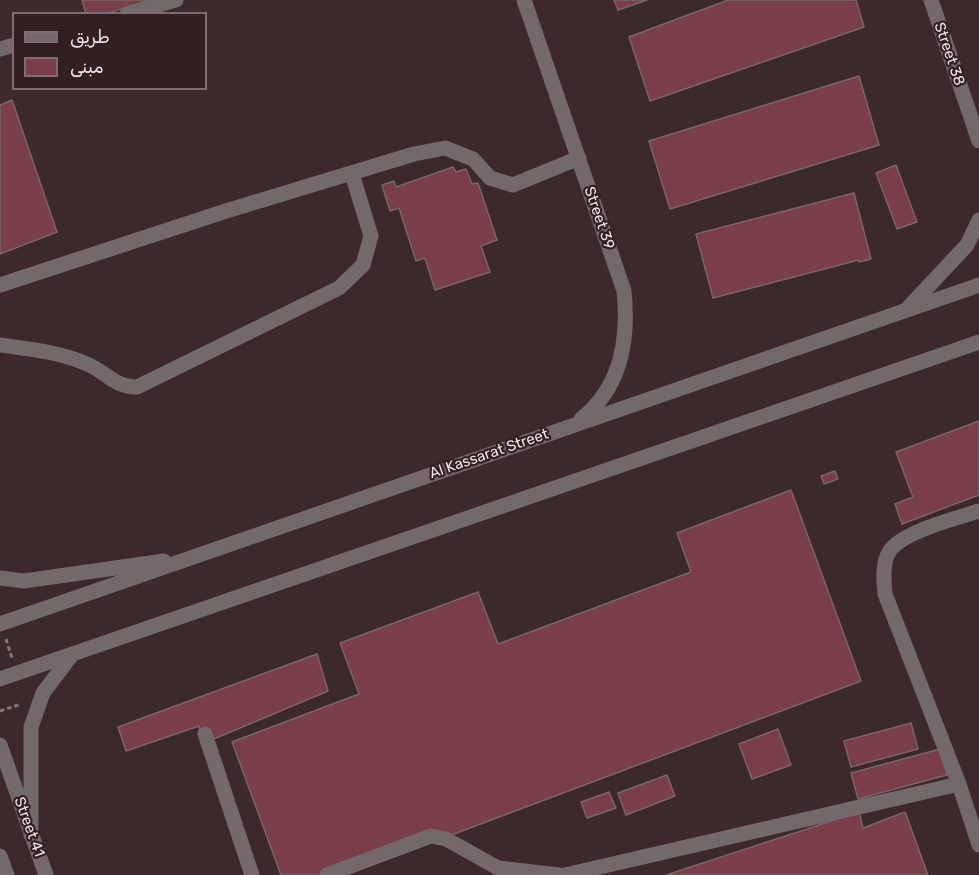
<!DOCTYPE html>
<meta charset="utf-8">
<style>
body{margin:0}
#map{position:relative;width:979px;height:875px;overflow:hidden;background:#3c292c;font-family:Rubik,Vazirmatn,sans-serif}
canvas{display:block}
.legend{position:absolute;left:12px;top:12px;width:195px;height:78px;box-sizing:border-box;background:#321f22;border:2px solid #7e6d6f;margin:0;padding:8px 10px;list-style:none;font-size:18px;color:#efe2e3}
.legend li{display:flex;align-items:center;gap:12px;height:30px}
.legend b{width:30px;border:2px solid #7e6d6f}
</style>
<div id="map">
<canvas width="979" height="875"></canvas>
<ul class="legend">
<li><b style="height:8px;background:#73696a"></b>طريق</li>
<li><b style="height:16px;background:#7a3d4a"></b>مبنى</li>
</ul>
</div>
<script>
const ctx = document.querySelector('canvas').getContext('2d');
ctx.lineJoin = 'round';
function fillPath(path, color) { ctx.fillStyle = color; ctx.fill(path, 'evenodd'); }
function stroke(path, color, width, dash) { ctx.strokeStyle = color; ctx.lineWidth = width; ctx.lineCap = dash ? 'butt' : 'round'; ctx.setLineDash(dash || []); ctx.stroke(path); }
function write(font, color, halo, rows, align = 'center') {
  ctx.font = font + ' Rubik,sans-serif'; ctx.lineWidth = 4.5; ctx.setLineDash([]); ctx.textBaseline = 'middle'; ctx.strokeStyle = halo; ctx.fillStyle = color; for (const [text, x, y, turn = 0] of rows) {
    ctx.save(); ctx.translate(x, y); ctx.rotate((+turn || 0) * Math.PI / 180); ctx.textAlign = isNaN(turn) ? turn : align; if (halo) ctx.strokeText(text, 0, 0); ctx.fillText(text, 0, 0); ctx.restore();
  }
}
const building = new Path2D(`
 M82,0H150L105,14H86Z
 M614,0H647L618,10Z
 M728,0H856L864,27L650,101L629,37Z
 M859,76L879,145L670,209L649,141Z
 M12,100L57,232L0,254V105Z
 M896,165L917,222L897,229L876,173Z
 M453,167L456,172L466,169L472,184L478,183L497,240L481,246L490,272L435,290L425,258L416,261L399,208L390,211L382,185L394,181L396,187Z
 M854,193L871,259L859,262V260L713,298L696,234Z
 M979,421V495L902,524L895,504L913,497L896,452Z
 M835,471L838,479L824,484L821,476Z
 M791,490L861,681L345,875H281L232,742L359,694L340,643L478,592L498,644L691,572L677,533Z
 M317,654L328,691L202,744L199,726L126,751L118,727Z
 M911,723L918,749L851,767L844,741Z
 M778,729L791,765L752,779L739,744Z
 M940,749L947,775L858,799L851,773Z
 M667,775L675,796L626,815L618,793Z
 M609,792L616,808L587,818L581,802Z
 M859,812L863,828L905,812L928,875H666Z`);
const path = new Path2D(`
 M6,639L12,658
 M0,711L21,704`);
const minor = new Path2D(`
 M524,0L624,291C629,339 621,388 581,419
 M931,0L979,141
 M127,14L176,0
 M0,49L14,45
 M0,285L226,211L414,154L445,148L473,159L490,178L513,185L579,158
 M908,308L967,245L979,220
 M0,345C29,349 60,352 87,364C108,373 112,386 137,387L339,288L363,265L371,236L352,174
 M979,511C957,518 901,532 889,552C882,564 884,581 885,594L959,784L979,845
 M0,578L24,581L164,561
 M0,624L979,285
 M0,679L979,342
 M205,734L252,875
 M0,745L46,875
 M31,835V727L43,693L71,656
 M0,856L7,875
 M327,875L431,836L446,839L498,868L559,875
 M565,875L959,784`);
const streetNames = [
 ["Street 38",949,54,71],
 ["Street 39",599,218,71],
 ["Al Kassarat Street",489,454,-19],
 ["Street 41",29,827,70]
];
fillPath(building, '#7a3d4a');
stroke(building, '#7a6467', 1.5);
stroke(path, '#877678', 3, [4.5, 3]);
stroke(minor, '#73696a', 15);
write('15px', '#efe2e3', '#321f22', streetNames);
</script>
